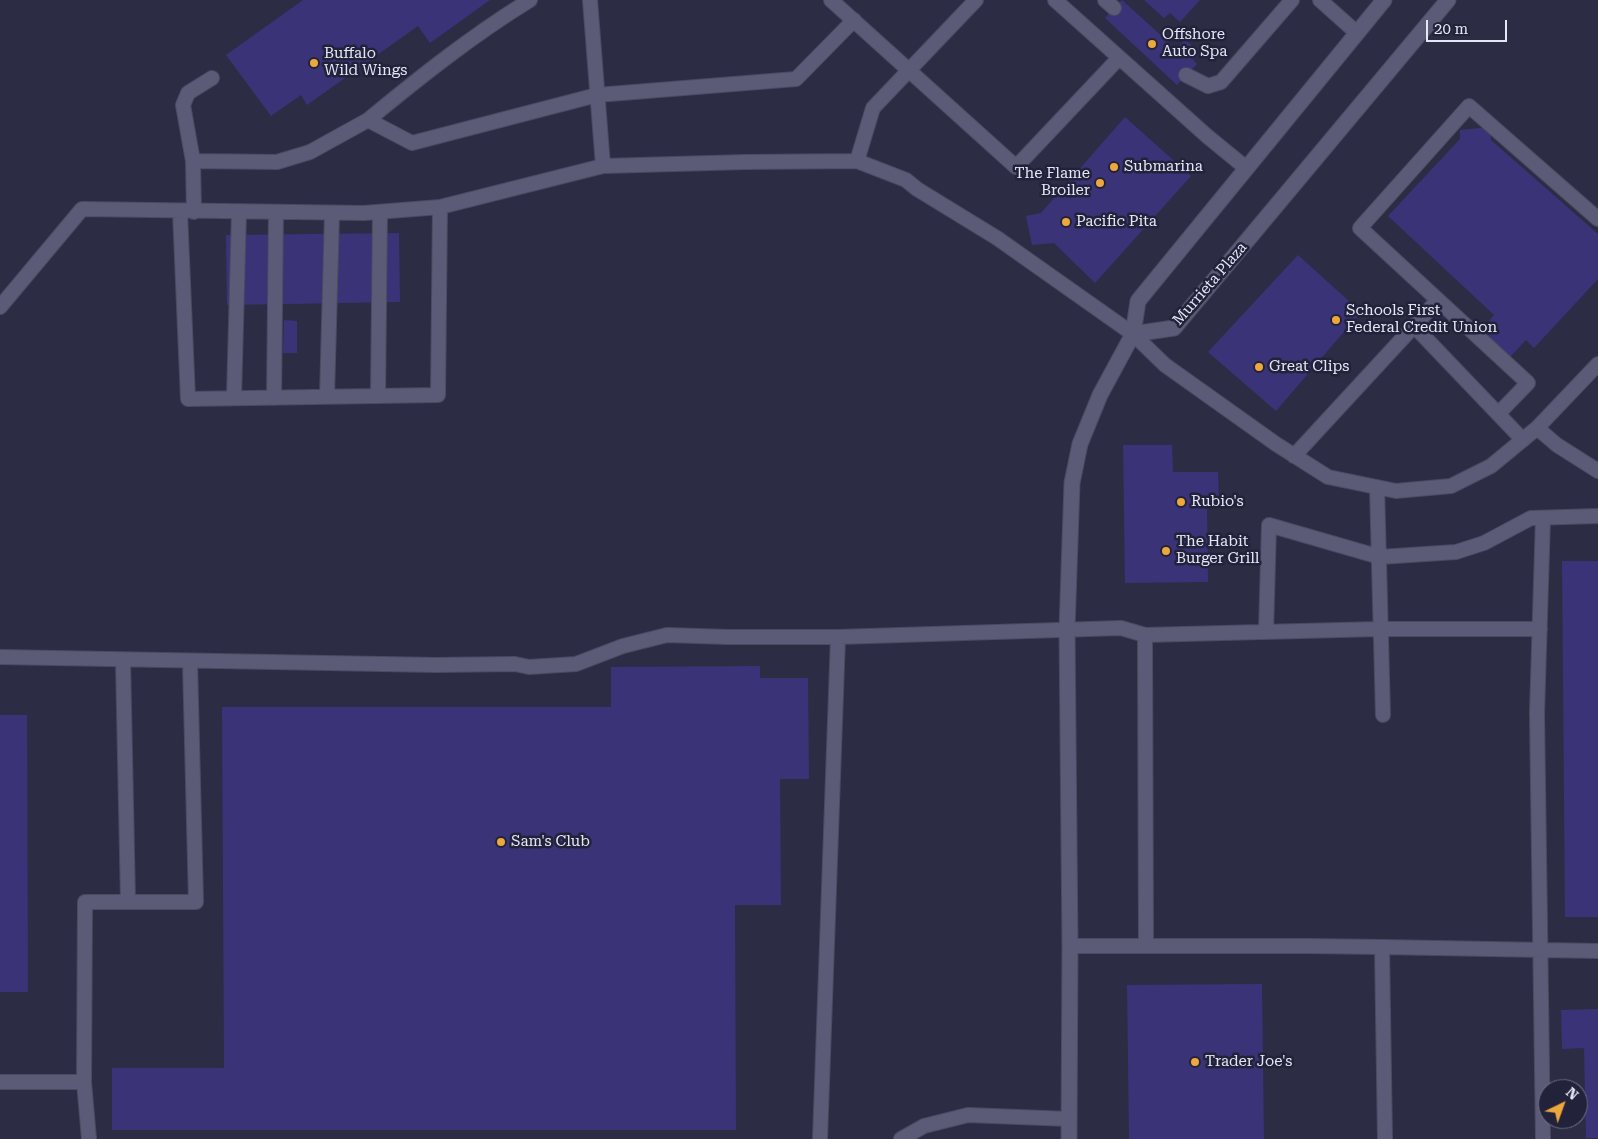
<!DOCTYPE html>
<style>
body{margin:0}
#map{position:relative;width:1598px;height:1139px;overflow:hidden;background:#2d2c45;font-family:"Roboto Serif",serif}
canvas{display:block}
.north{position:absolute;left:1538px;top:1079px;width:50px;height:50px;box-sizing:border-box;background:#23223b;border:1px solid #707085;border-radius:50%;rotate:42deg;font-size:14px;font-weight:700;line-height:20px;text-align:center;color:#e4e5f5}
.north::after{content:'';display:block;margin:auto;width:18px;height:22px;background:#eda83c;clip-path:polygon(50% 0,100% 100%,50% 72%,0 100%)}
.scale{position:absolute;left:1426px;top:20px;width:81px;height:22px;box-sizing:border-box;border:2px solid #e4e5f5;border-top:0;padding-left:6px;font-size:15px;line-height:18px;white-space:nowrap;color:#e4e5f5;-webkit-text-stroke:4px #23223b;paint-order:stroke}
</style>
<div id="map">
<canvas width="1598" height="1139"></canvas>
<div class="north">N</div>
<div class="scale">20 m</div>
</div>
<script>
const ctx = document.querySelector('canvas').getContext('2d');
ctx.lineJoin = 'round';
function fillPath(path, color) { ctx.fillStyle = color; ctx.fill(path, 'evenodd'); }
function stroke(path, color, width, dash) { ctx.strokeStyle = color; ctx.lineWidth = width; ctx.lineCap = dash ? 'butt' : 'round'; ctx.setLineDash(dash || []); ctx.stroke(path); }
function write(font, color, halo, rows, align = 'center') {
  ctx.font = font + ' "Roboto Serif",serif'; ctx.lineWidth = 5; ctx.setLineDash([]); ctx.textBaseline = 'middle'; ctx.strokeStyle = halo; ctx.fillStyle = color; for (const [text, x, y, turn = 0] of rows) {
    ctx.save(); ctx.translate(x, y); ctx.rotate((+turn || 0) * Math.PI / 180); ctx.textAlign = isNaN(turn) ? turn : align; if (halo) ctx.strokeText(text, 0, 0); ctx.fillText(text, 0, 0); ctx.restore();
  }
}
const building = new Path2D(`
 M303,0H490L430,43L418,26L307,105L301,95L271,116L226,55Z
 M1122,0L1176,49L1185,39L1200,53L1193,60L1197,64L1177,85L1105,18Z
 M1144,0H1200L1180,22L1170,13L1164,18Z
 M1125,117L1191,176L1095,283L1054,243L1032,245L1026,216L1041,213Z
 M1490,127L1491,140L1598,234V279L1534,348L1526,340L1509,358L1480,331L1494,315L1388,216L1460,139V130Z
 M399,233L400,302L227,305L226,235Z
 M1298,255L1361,312L1276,411L1208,352Z
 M284,320L297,321V353H283Z
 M1123,445H1172L1173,472H1218L1219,507H1207L1208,582L1125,583Z
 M1562,561H1598V917H1565Z
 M760,666V678H808L809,779H780L781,905H735L736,1130H112V1068H224L222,707H611V667Z
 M0,715H27L28,992H0Z
 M1262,984L1264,1139H1129L1127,985Z
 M1598,1009V1138H1586L1584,1048L1562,1049L1561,1010Z`);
const lane = new Path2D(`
 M590,0L603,166
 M831,0L1016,167L1119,58
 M1055,0L1207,136L1246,168
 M1105,0L1114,8
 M1320,0L1357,33
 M1186,75L1208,86L1221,82L1292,0
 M368,120C420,77 473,35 530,0
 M193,161L183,105L188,93L212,78
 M857,161L873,108L976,0
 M180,212L188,399L438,395L440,207
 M194,212L193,161L277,162L310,152L368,120L412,143L597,95L796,79L854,20
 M0,307L82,209L364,213L440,207L603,166L746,162L857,161L906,180L917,189L997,238L1133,334L1165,365L1276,444L1328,477L1396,491L1451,486L1491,466L1537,428L1598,364
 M1414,326L1523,440
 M378,396L380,212
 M327,397L332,213
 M234,398L239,212
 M274,398L276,212
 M1498,414L1528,383L1360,228L1469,106L1598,219
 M1537,428L1557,445L1598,471
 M1294,456L1438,300
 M1377,487L1383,715
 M1543,518L1537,713L1543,1139
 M1266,632L1269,525L1380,557L1456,552L1484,543L1531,518L1598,516
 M1145,635L1146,945
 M0,657L436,665L515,664L529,667L576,664L623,646L667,635L728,637H838L1121,628L1145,635L1379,629H1540
 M123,660L128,901
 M1070,946H1309L1382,947L1385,1139
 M1382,947L1598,951
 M0,1082H84
 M89,1139L84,1082L85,902H196L190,662
 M820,1139L838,637
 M901,1139L924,1126L968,1115L1069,1119`);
const street = new Path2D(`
 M1133,334L1174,328L1448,0
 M1069,1139L1070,946L1067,629L1072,483L1080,444L1100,395L1133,334L1138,301L1384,0`);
const markers = [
 [1152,44,5,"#eda83c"],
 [314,63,5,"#eda83c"],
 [1114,167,5,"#eda83c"],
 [1100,183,5,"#eda83c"],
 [1066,222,5,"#eda83c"],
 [1336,320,5,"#eda83c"],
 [1259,367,5,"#eda83c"],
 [1181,502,5,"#eda83c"],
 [1166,551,5,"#eda83c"],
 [501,842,5,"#eda83c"],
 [1195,1062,5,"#eda83c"]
];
const poiNames = [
 ["Offshore",1162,35],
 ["Auto Spa",1162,52],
 ["Buffalo",324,54],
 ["Wild Wings",324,71],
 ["Submarina",1124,167],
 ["The Flame",1090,174,"right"],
 ["Broiler",1090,191,"right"],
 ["Pacific Pita",1076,222],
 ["Schools First",1346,311],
 ["Federal Credit Union",1346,328],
 ["Great Clips",1269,367],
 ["Rubio's",1191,502],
 ["The Habit",1176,542],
 ["Burger Grill",1176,559],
 ["Sam's Club",511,842],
 ["Trader Joe's",1205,1062]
];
const streetNames = [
 ["Murrieta Plaza",1210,284,-49]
];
fillPath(building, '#3a3378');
stroke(lane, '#4b4a60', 16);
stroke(street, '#4b4a60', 17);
stroke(lane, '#5b5b77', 14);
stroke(street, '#5b5b77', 15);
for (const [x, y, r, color] of markers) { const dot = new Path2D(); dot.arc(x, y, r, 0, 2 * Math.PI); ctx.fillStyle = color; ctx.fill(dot); stroke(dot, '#23223b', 2); }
write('15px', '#e4e5f5', '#23223b', poiNames, 'left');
write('15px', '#e4e5f5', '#23223b', streetNames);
</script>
